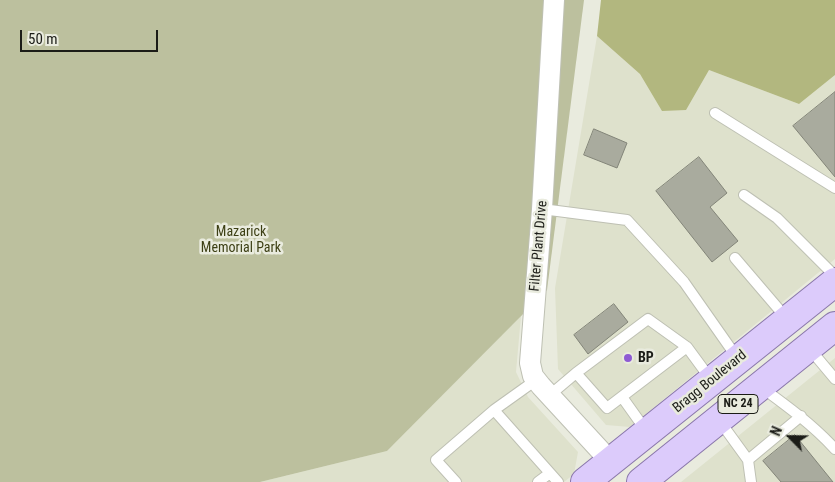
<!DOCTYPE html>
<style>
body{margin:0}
#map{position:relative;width:835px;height:482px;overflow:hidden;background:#e9ebde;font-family:"Roboto Condensed",sans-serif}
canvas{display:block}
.north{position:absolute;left:765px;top:412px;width:50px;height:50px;-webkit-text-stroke:4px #e9ebde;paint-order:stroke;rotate:293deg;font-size:14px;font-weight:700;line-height:20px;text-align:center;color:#1b1c17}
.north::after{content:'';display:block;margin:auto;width:18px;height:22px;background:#1b1c17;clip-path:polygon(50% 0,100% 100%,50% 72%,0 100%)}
.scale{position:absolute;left:20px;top:30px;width:138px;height:22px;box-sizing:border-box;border:2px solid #1b1c17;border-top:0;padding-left:6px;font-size:15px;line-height:18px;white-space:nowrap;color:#1b1c17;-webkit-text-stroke:4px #e9ebde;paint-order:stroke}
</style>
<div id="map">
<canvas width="835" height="482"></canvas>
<div class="north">N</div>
<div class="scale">50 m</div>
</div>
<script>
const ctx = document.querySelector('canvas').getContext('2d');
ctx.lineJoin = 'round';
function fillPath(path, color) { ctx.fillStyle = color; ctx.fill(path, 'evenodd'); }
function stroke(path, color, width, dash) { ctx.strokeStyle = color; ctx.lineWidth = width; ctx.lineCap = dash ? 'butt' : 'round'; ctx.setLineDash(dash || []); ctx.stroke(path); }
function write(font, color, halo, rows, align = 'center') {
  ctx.font = font + ' "Roboto Condensed",sans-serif'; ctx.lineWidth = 5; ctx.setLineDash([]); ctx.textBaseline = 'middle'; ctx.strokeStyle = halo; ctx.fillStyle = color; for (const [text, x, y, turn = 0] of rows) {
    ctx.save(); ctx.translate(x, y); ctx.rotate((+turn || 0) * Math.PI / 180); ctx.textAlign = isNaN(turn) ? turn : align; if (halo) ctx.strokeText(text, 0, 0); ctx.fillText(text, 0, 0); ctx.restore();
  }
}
const built = new Path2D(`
 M597,36L709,70L799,104L835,75V259L630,427L606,425L558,369L555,288Z
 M521,316L516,372L528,397L578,452L574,474L564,482H260L387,451Z
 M835,358V482H681Z`);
const green = new Path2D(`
 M0,0H584L547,290L387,451L260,482H0Z`);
const forest = new Path2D(`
 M601,0H835V75L799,104L709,70L686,110L662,111L640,74L597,36Z`);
const building = new Path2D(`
 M835,92V177L793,126Z
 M594,129L627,143L617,168L584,155Z
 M699,157L727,193L710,207L738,241L712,262L656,191Z
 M614,304L628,322L588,354L574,335Z
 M795,435L833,482H781L763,461Z`);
const service = new Path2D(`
 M715,113L835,188
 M744,195L777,218L835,276
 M542,209L627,220L684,282L738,359
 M735,258L788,320
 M687,347L607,408L576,373L648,319L687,347L712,381
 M809,348L835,379
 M536,380L494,410L558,482
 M761,387C787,406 813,425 835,449
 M550,395L576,373
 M622,397L647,432
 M719,420L748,460L751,482
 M748,460L801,416
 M456,482L436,460L494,410
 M538,482L550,473`);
const minor = new Path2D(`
 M554,0L542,209L530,363L533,376L541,386L611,462`);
const primary = new Path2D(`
 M585,482L835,282
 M641,482L835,326`);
const markers = [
 [628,358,5,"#8e5ad3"]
];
const shields = [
 [738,404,40]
];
const shieldNames = [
 ["NC 24",738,404]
];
const parkNames = [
 ["Mazarick",241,232],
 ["Memorial Park",241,248]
];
const streetNames = [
 ["Filter Plant Drive",539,246,-85],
 ["Bragg Boulevard",710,382,-39]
];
const poiNames = [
 ["BP",638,358]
];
fillPath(built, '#dee1cc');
fillPath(green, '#bcc09e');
fillPath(forest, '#b2b77f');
fillPath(building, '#a9ab9e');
stroke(building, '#838579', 1);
stroke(service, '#bec0b3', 12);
stroke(minor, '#bec0b3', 22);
stroke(primary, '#8a77aa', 30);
stroke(service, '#fff', 10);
stroke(minor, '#fff', 20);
stroke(primary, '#dccbfb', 28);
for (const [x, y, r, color] of markers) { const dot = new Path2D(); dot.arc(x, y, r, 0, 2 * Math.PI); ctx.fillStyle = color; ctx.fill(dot); stroke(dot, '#e9ebde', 2); }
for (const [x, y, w] of shields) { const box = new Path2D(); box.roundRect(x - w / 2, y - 9.5, w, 19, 4); ctx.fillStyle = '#e9ebde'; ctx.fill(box); stroke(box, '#1b1c17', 1); }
write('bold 12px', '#1b1c17', null, shieldNames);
write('14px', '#3c3f14', '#e9ebde', parkNames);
write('14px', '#1b1c17', '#e9ebde', streetNames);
write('bold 14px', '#1b1c17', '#e9ebde', poiNames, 'left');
</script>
